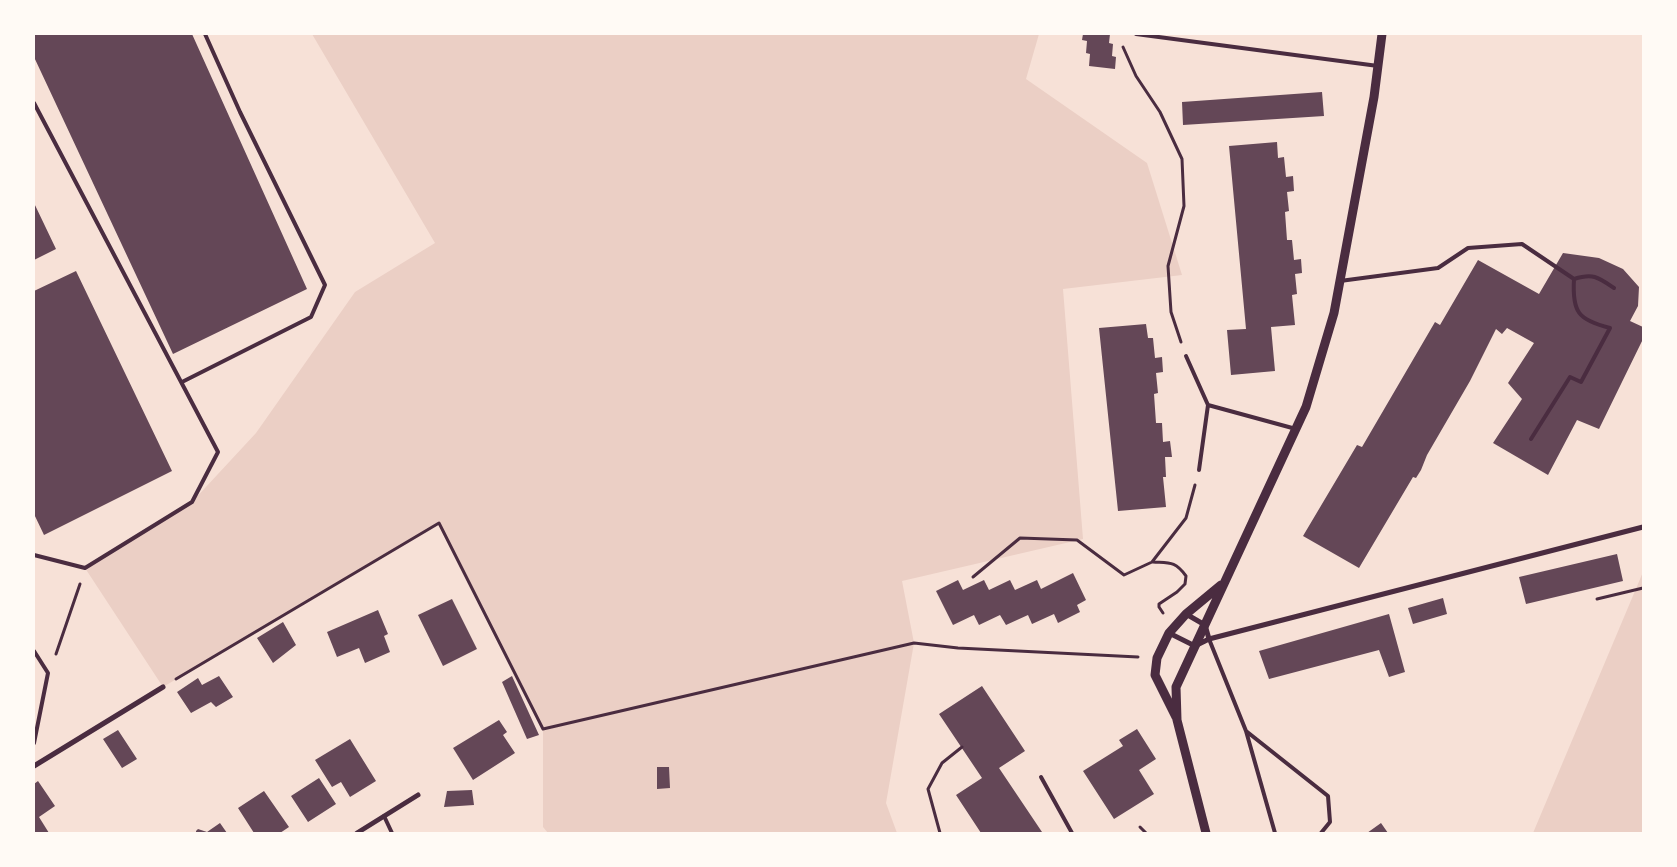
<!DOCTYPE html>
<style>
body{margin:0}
#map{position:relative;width:1677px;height:867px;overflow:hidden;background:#f7e1d7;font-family:"Zilla Slab",serif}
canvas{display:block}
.frame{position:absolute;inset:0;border:35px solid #fffaf5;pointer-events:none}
</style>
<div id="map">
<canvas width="1677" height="867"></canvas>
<div class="frame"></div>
</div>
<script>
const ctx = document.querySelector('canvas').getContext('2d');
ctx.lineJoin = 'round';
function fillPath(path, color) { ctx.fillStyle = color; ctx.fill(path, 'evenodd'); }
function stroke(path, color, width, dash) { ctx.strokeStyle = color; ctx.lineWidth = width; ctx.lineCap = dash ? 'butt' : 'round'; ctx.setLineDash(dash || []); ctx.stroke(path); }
const green = new Path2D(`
 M312,34H1039L1026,79L1147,163L1182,275L1063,289L1083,539L902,581L914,643L886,803L897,833H548L543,827V729L439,523L163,687L85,568L192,502L256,433L355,292L435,243Z
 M1643,572V833H1533Z`);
const building = new Path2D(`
 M34,34H192L307,289L173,354L34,57Z
 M1083,34H1110L1109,43L1113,44L1112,56L1116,57L1115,69L1089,66L1090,54L1086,53L1087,41L1082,40Z
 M1322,92L1324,116L1183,125L1182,102Z
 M1277,142L1278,158L1284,157L1286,177L1293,176L1294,191L1287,192L1289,211L1285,212L1287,240H1292L1294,260L1301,259L1302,273L1295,274L1297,294L1292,295L1295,325L1271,327L1275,371L1231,375L1227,330L1246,329L1229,146Z
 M34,203L56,249L34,260Z
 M1563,253L1599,258L1623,269L1639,287L1638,306L1630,321L1643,327V339L1599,429L1577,420L1548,475L1493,443L1522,399L1508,383L1534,343L1507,328L1502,334L1496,329L1470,381L1427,455L1421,470L1416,478L1413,477L1359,568L1303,536L1357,445L1362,447L1435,322L1440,325L1478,260L1539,294Z
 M76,271L172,471L44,535L34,514V291Z
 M1146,324L1148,338H1153L1155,358L1162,357L1163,372L1156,373L1158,393L1154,394L1156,423H1162L1163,442L1170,441L1172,457H1165L1166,477H1163L1166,507L1118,511L1099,328Z
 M1617,554L1623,581L1526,604L1519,577Z
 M1073,573L1086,600L1077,605L1080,612L1058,623L1054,614L1032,624L1028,615L1006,625L1000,615L979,625L974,615L953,625L936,591L958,580L963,590L984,580L989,590L1010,580L1015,590L1037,580L1041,589Z
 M1443,598L1447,614L1413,624L1408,608Z
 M452,599L477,649L443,666L418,615Z
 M378,610L388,634L384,636L390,652L365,663L359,648L337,657L327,632Z
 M1389,614L1405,672L1389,677L1379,650L1269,679L1259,651Z
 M283,622L296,645L273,663L257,638Z
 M219,676L233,697L216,707L211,702L191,713L177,692L198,678L202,685Z
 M512,676L539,735L527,739L502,682Z
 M982,686L1025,751L999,768L1042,832L1039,833H981L956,795L982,778L939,714Z
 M499,720L507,732L503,735L515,753L473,780L453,748Z
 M1137,729L1156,759L1139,770L1154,794L1114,819L1083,771L1123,746L1119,740Z
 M118,730L137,759L122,768L103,739Z
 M350,739L376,781L350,797L341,782L332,787L315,760Z
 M657,767H669L670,788L657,789Z
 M319,778L336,804L308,822L291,796Z
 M38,781L55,806L39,817L49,833H34V784Z
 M472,790L474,805L444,807L447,791Z
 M264,791L289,827L280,833H254L238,808Z
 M220,823L227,833H196V831L198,829L207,832Z
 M1381,823L1388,833H1367Z`);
const path = new Path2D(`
 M1123,47L1136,76L1160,112L1182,159L1184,206L1168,266L1171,312L1181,342
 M1153,562C1170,563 1175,561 1186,576L1185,584L1177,592L1159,604V607L1163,613
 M973,577L1020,538L1077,540L1124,575L1152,562L1186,518L1195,485
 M1597,599L1643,588
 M56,654L80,584
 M176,679L439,523L543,729L914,643L958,648L1138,657
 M1140,827L1146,833
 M940,833L928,789L942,763L962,747`);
const service = new Path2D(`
 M1136,34L1378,66
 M34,103L218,452L192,502L85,568L34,555
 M1574,279C1593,273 1598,277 1614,288
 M1340,281L1438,268L1468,248L1522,244L1574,279C1572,312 1578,320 1610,328L1581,382L1570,377L1531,439
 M1186,356L1208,405L1296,429
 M182,382L311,317L325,285L240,112L205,34
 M1199,470L1208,405
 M1209,639L1246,731L1275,833
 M34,651L48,673L34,743
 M1246,731L1328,796L1330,822L1321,833
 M1041,777L1072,833
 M384,816L392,833`);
const minor = new Path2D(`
 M1186,614L1205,625L1209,639
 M1169,633L1195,646L1209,639L1643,527
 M34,766L163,687
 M357,833L418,795`);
const tertiary = new Path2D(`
 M1176,717L1155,675L1157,658L1169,633L1186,614L1221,585
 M1206,833L1177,720L1176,687L1306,407L1334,313L1374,97L1382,34`);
fillPath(green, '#ebcfc5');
fillPath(building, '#644757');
stroke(path, '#4a2c40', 3);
stroke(service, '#4a2c40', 4);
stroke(minor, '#4a2c40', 5);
stroke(tertiary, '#4a2c40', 9);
</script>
